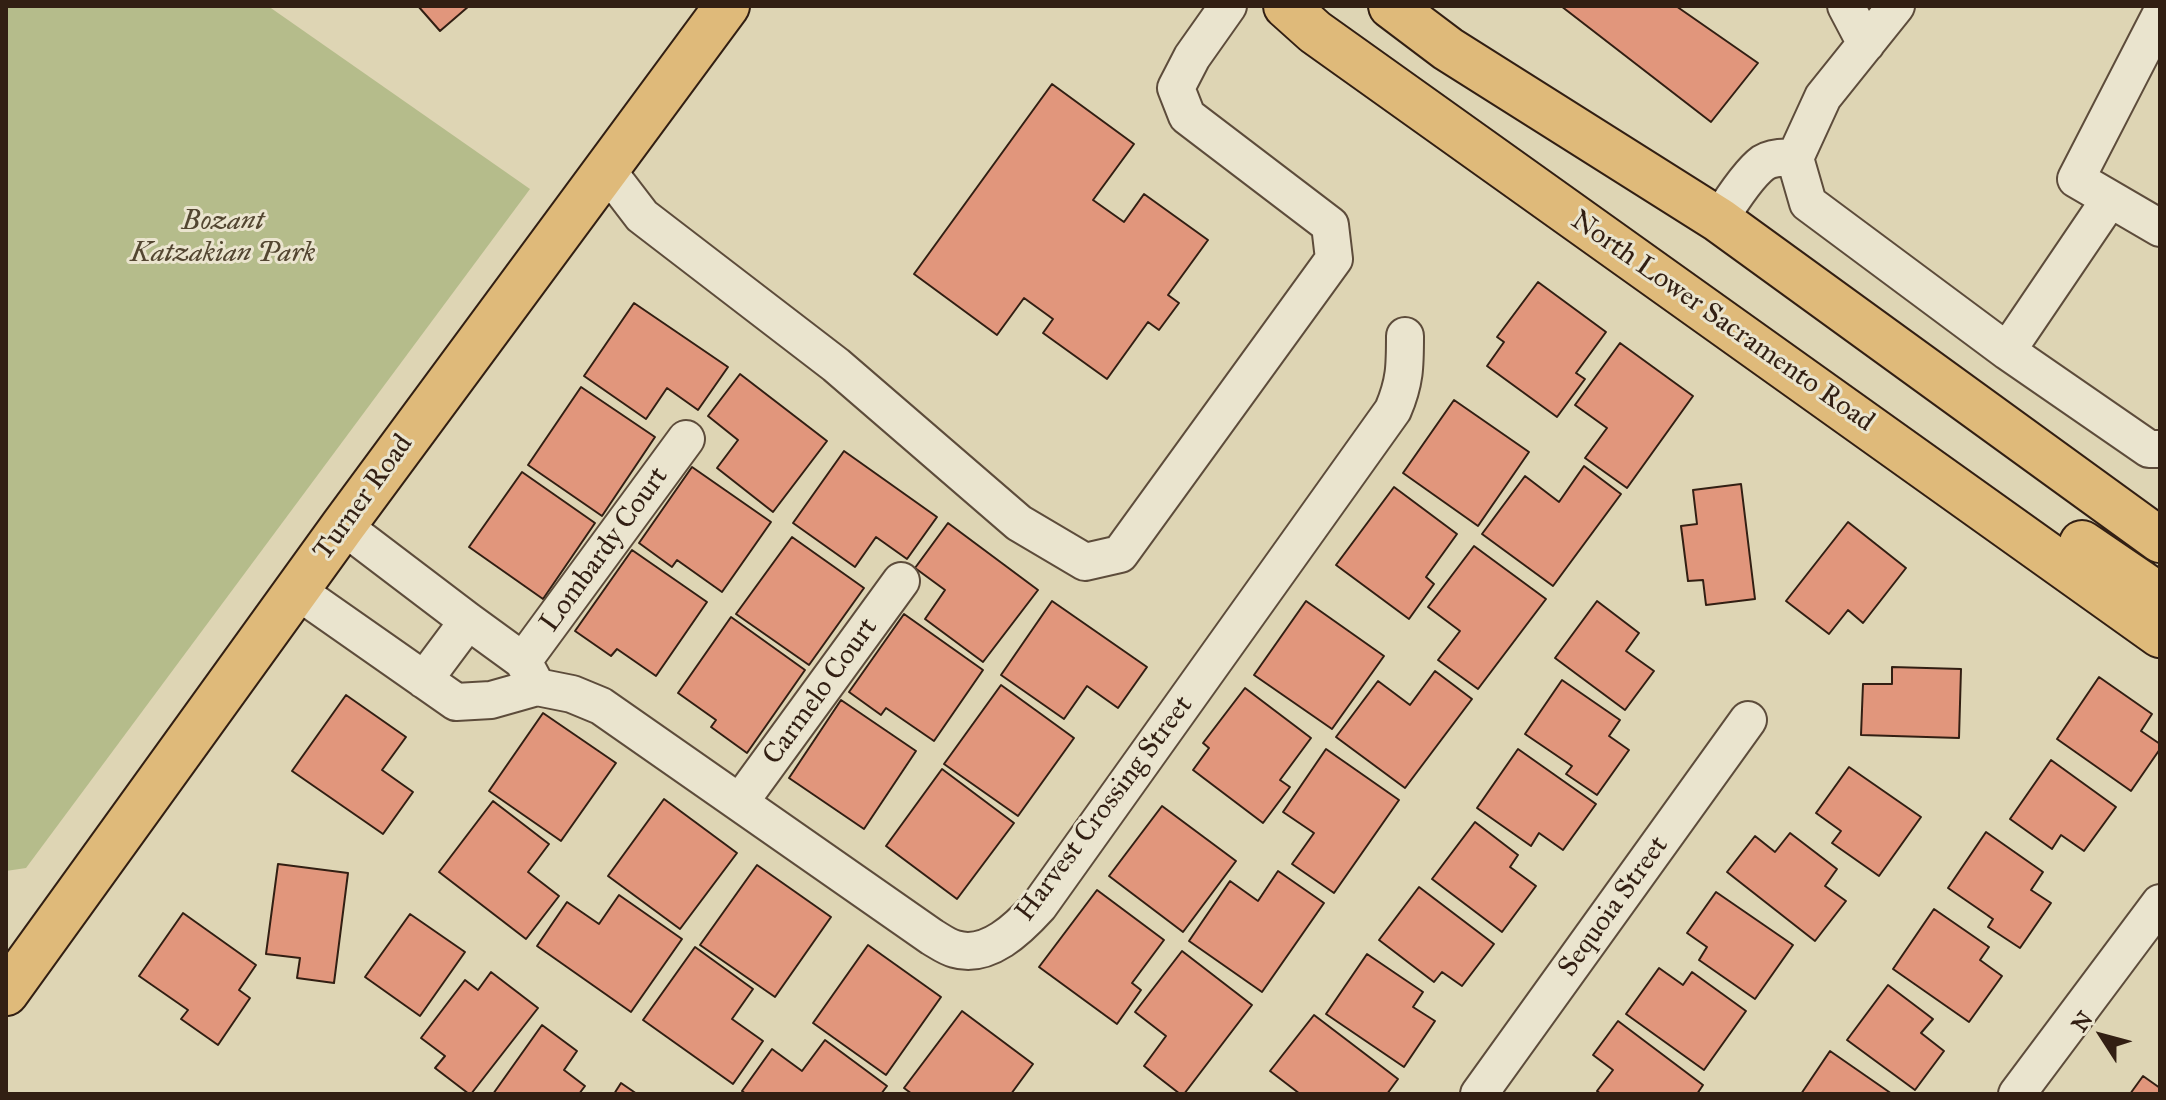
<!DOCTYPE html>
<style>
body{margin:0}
#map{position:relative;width:2166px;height:1100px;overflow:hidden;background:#ded5b4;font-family:"IM FELL Great Primer",serif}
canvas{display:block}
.frame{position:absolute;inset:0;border:8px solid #321f13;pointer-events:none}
.north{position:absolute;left:2062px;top:996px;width:80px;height:80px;-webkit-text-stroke:6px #eae4ce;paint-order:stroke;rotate:306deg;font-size:22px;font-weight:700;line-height:32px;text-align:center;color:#321f13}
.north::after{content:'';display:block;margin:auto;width:28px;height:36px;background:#321f13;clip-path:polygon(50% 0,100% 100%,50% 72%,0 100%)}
</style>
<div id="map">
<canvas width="2166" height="1100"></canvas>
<div class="frame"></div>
<div class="north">N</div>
</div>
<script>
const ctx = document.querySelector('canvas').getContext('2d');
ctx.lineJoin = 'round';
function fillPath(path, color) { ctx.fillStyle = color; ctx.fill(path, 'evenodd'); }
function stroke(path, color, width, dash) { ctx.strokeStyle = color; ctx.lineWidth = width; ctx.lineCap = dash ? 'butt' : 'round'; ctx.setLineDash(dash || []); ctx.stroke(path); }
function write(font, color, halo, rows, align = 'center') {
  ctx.font = font + ' "IM FELL Great Primer",serif'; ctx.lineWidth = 6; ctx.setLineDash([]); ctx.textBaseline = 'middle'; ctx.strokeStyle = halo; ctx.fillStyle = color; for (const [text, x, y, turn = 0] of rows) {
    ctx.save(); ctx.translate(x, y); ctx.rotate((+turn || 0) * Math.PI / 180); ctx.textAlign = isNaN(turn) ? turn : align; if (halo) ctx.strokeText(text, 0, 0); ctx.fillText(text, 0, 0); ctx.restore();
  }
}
const green = new Path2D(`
 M6,6H268L530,189L26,868L6,871Z`);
const building = new Path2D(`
 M418,6H469L440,31Z
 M1561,6H1676L1758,63L1711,122Z
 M1052,84L1134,144L1093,200L1124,222L1144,194L1208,240L1168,295L1179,303L1159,330L1148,322L1107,379L1043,333L1053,319L1024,298L997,335L914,274Z
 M1538,282L1606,332L1576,373L1585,379L1557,417L1487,366L1504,342L1497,337Z
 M634,303L728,367L698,410L667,388L646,419L584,376Z
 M1620,343L1693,396L1627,488L1585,458L1607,428L1575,405Z
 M740,374L827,441L773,512L717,468L738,440L708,416Z
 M581,387L655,437L602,516L528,465Z
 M1454,400L1529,452L1478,526L1403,473Z
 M844,451L937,517L907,559L876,537L855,567L793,523Z
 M1584,466L1621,494L1553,586L1482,534L1525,476L1559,502Z
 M692,467L771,522L722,592L677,560L672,567L639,543Z
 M522,472L595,523L543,599L469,547Z
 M1741,484L1755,599L1706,605L1703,580L1688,581L1681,526L1697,524L1693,490Z
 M1394,487L1457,534L1426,577L1434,584L1409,619L1336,565Z
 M1848,522L1906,568L1863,623L1848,610L1829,634L1786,601Z
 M948,523L1038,590L983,662L925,619L945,590L915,568Z
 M792,537L864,588L809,665L736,614Z
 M1474,546L1546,599L1478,689L1438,660L1460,631L1428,607Z
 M632,550L707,602L656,676L617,649L611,656L575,631Z
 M1052,601L1147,667L1118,708L1087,686L1064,719L1001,675Z
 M1306,601L1384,656L1332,729L1254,675Z
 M1597,601L1639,633L1626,651L1654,671L1625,710L1555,658Z
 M904,614L983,670L934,741L886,708L881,715L849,692Z
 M731,617L805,670L747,753L711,727L716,720L678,693Z
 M1892,667L1961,669L1959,738L1861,735L1863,684H1892Z
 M1435,671L1472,699L1405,788L1336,737L1378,681L1410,705Z
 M2099,677L2152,714L2141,731L2160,744V749L2131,791L2057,739Z
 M1562,680L1620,720L1609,736L1629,750L1597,795L1566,774L1572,766L1525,734Z
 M1001,685L1074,738L1018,816L944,764Z
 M1245,688L1311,738L1280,780L1290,787L1263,823L1193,770L1209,748L1203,743Z
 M346,695L406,737L382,770L413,792L383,834L292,771Z
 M841,700L916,751L864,829L789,778Z
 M543,713L616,763L561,841L489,791Z
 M1326,749L1399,800L1334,893L1292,864L1314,833L1283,812Z
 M1518,749L1596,804L1563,850L1539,833L1531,846L1477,808Z
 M2051,760L2116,807L2084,851L2061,835L2052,849L2010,819Z
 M1849,767L1921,817L1879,876L1832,843L1841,831L1816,813Z
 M942,769L1014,823L957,899L886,846Z
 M664,799L737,853L680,929L608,876Z
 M493,801L549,844L528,872L559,896L526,939L439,872Z
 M1162,806L1236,861L1183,932L1109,876Z
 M1475,822L1518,855L1510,867L1536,886L1502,932L1432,879Z
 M1986,832L2043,872L2031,890L2051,903L2020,948L1988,927L1993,919L1948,888Z
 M1790,833L1837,869L1825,886L1846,901L1815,941L1727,872L1755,836L1775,852Z
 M278,864L348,873L334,983L297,978L300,958L266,954Z
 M757,865L831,917L775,997L700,945Z
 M1278,871L1324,903L1262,992L1189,941L1230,881L1258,901Z
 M1419,887L1494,944L1462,986L1442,972L1434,982L1379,940Z
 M1097,890L1164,940L1132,983L1141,990L1117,1024L1039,967Z
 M1716,892L1793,945L1755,999L1699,960L1707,947L1687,933Z
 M619,895L682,939L631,1012L537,946L567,902L599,924Z
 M1934,909L1989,947L1980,960L2002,976L1969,1022L1893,969Z
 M183,913L256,965L239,990L250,998L218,1045L181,1019L188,1010L139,976Z
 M410,914L465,952L420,1016L365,977Z
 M868,945L941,997L886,1075L813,1023Z
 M695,947L753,989L732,1019L763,1041L733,1084L643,1020Z
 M1182,951L1252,1005L1184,1094H1180L1144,1066L1166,1036L1135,1012Z
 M1367,954L1423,992L1413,1007L1435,1021L1404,1067L1326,1014Z
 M1659,968L1683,985L1692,972L1746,1011L1704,1070L1626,1014Z
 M491,972L538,1008L471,1094H469L435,1068L445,1056L421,1038L465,980L478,990Z
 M1888,985L1933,1019L1921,1033L1944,1051L1915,1090L1847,1040Z
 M962,1011L1033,1064L1011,1094H912L904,1088Z
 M1314,1015L1398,1079L1387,1094H1300L1270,1071Z
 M1618,1021L1703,1085L1697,1094H1601L1597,1091L1613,1070L1593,1055Z
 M542,1025L577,1051L564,1070L585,1086L579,1094H493Z
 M825,1040L887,1086L881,1094H746L742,1091L772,1049L802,1071Z
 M1830,1051L1892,1094H1801Z
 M2143,1076L2160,1088V1094H2130Z
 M621,1083L637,1094H614Z`);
const minor = new Path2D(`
 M1846,6L1866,44
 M2160,16L2076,179L2160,228
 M1795,158L1808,203L2007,351L2149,449H2160
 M1795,158L1823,97L1896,6
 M606,169L642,216L836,365L1019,523L1085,562L1120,554L1334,259L1330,225L1187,116L1176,88L1192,57L1228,6
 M1719,220C1729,204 1748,174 1763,163C1773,157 1784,157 1795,158
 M2007,351L2110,199
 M296,590L456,702L491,700L537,687L523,661L468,621L343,526
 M523,661L686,439
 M424,680L468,621
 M537,687L572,694L601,706L932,937C939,941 947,947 955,949C988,959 1019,928 1039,906L1393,410C1405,382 1405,366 1405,336
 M740,802L901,581
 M1479,1094L1748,720
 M2017,1094L2160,903`);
const major = new Path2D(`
 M1286,6L1315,32L2160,635
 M1391,6L1448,49L1719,220L2160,540
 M2082,543L2160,596
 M6,993L343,526L727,6`);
const parkNames = [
 ["Bozant",223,222],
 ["Katzakian Park",223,254]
];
const streetNames = [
 ["North Lower Sacramento Road",1722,322,35],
 ["Turner Road",364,498,-54],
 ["Lombardy Court",605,550,-54],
 ["Carmelo Court",821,692,-54],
 ["Harvest Crossing Street",1105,809,-53],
 ["Sequoia Street",1614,907,-54]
];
fillPath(green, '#b5bc8b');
fillPath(building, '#e1967c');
stroke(building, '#321f13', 2);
stroke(minor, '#5d4c3b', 40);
stroke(major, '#321f13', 48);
stroke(minor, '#eae4ce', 36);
stroke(major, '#dfba7a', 44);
write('italic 28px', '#534631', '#eae4ce', parkNames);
write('28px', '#321f13', '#eae4ce', streetNames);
</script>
